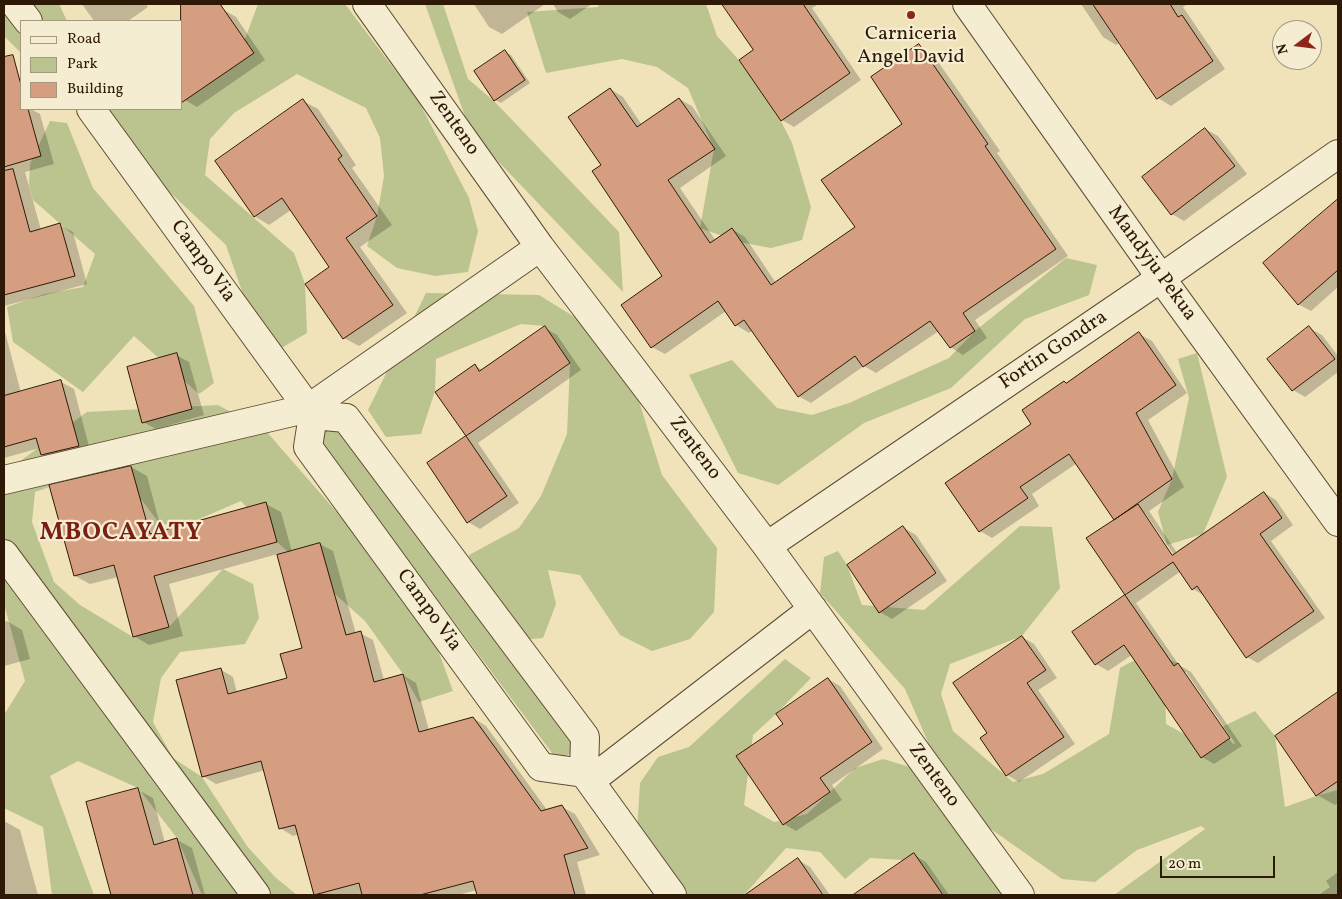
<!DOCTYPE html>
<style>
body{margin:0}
#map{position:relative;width:1342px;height:899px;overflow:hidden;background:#f0e3ba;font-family:Vollkorn,serif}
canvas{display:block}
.frame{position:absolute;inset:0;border:5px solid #2e1906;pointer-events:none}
.legend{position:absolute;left:20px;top:20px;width:162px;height:90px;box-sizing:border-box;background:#f5edd2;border:1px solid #a59880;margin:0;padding:6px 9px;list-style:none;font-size:15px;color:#2e1906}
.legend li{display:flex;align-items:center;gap:10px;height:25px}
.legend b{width:25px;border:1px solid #a59880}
.north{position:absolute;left:1272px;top:20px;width:50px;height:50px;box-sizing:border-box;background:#f5edd2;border:1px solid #a59880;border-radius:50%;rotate:255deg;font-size:14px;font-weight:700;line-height:20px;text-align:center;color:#2e1906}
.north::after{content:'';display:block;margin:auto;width:18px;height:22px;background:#8f2418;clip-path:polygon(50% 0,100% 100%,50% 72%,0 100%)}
.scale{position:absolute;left:1160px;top:856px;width:115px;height:22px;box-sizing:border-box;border:2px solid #2e1906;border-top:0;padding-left:6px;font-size:15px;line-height:18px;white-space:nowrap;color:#2e1906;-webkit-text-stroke:4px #f5edd2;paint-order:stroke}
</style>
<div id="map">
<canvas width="1342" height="899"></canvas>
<div class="frame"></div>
<ul class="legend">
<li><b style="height:6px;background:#f5edd2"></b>Road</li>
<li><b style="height:14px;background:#bbc38e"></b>Park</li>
<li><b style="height:14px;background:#d69e81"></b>Building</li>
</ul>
<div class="north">N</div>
<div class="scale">20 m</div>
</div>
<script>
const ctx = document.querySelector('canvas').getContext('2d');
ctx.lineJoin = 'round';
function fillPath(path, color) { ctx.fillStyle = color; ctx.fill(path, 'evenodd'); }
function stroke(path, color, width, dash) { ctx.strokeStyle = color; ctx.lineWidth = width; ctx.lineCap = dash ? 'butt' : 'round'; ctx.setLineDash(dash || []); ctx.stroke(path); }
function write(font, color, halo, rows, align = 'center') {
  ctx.font = font + ' Vollkorn,serif'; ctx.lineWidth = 4.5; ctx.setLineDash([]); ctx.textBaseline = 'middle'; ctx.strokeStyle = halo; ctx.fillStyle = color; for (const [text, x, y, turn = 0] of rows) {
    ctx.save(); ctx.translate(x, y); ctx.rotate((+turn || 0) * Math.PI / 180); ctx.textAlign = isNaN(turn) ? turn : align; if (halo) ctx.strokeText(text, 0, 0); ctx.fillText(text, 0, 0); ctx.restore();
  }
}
const green = new Path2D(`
 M4,4H59L67,21H21V53L4,36Z
 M258,4H345L419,102L469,198L478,231L468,272L435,276L397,268L367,246L377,216L384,176L380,138L366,108L297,74L234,113L210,139L205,175L294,253L305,284L307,333L278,350L255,329L226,245L81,109H181V100L239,55Z
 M425,4H443L468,79L494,101L619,232L623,292L471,133Z
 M599,4H706L717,36L739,60L781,121L792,143L811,207L802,240L771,248L739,242L700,228L714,149L688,88L657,67L622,59L546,73L527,12L598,7Z
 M50,121L67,123L93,188L194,306L214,383L199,394L134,336L83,392L13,342L7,307L44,294L83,287L95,254L33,200L29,185L30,164Z
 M1066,258L1097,265L1089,295L1025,319L951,388L864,423L778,485L738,473L689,375L732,360L777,408L812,415L849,403L949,358L975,331Z
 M426,293L539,295L594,329L633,382L662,475L717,548L714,612L690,639L652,651L620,635L580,575L548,570L556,604L543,638L510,641L478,607L469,555L519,528L541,496L567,434L570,363L545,326L521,324L436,359L435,391L421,434L386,437L368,410Z
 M1197,353L1227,477L1203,534L1167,545L1158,512L1172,479L1189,398L1178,359Z
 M218,405L266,431L389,572L430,628L453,691L419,702L403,674L365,621L277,542L241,501L185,525L160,524L117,468L80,473L49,487L35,492L32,522L54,582L80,605L133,637L169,627L223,569L253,584L259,618L245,644L180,652L161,678L153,722L173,758L202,777L247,846L275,877L297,895H202L177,838L138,788L78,761L50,776L94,895H52L43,827L4,808V715L25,681L4,604V473L87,412Z
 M334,426L573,744L572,752L563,758L555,757L317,438L318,431Z
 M1020,526L1052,527L1060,588L1022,636L950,664L941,694L953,731L1013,782L1043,774L1109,734L1120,668L1148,653L1178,663L1165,690L1166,724L1195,740L1255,711L1275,736L1285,807L1316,796L1338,790V895H1114L1205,829L1201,826L1137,850L1095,882L1062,879L978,820L988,841L1003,895H930L927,885L902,860L870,858L845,879L820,852L786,848L744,895H669L637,831L640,783L658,757L689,747L785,659L811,678L776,714L753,735L744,805L774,822L807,814L855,768L883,759L943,777L905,689L820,593L824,557L838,551L847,565L862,605L924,610Z`);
const shadow = new Path2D(`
 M82,4H146L148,7L128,21H94Z
 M474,4H545L502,34L489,27Z
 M553,4H592L570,19L558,12Z
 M723,4H819L812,8L861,80L794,127L782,120L755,50Z
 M1081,4H1188L1183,7L1225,69L1171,106L1158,98L1120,42L1116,45L1103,37Z
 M224,10L236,17L265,60L197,107L185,100Z
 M919,46L932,53L1000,151L997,153L1068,256L975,320L987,338L963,355L950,347L939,331L876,373L864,366L811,403L798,396L753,330L749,333L736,325L726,311L665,354L652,347L664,277L603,165L610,89L623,97L642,125L679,99L692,106L726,156L680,188L716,241L732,229L745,237L776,283L856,227L904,124Z
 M505,52L511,55L530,83L501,103L495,100Z
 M303,101L318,109L356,165L352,168L392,225L360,247L407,313L359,346L344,338L331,267L291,210L269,225L254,216Z
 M21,108L31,109L40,114L54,164L25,172L41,230L60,225L73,232L87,284L4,306V113Z
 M1205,129L1218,136L1247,174L1184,221L1172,214L1144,177Z
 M1334,204L1338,206V287L1311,311L1298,304Z
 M4,328L21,393L61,382L74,389L91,454L55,462L42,454L40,448L4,458Z
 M545,328L557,335L581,370L478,443L519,503L480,529L468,522L428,464L468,436L437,392L475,366L483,370Z
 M1309,328L1322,335L1338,356V372L1305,397L1293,390L1269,359Z
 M1139,334L1152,341L1187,393L1148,420L1184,487L1149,511L1177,553L1264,493L1276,500L1293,525L1271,541L1325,618L1258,663L1247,657L1205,596L1193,589L1181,571L1136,603L1179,665L1191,672L1242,746L1214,764L1202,757L1132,655L1108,671L1096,664L1074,632L1127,595L1088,539L1116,520L1077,463L1032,494L1039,506L992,538L980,531L947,484L1033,424L1067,384ZM1145,513L1177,559L1175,561L1144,515ZM1183,672H1186L1235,743L1233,744Z
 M176,355L189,362L204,415L156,429L143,422Z
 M131,467L147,476L162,532L266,504L281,512L292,552L320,544L333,551L356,634L360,633L373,640L384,680L403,675L416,683L429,730L473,718L486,726L547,810L562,807L575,814L600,855L577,862L586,895H478L477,890L458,895H363V893L353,895H315L299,834L293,836L280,828L265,770L216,784L203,776L220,669L233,677L237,693L288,678L303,649L278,554L169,584L183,636L149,645L134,636L118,577L90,584L75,576Z
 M904,528L916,535L947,581L892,619L880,612Z
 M7,621L22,630L30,659L4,666V622Z
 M1022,637L1034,644L1057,678L1038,690L1075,744L1019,782L1007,775L982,739L989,734Z
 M828,679L840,686L883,749L832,785L842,800L796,831L784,824L785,724Z
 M1338,693V803L1335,805L1317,795L1276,737Z
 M138,790L153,798L165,843L177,840L192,848L205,895H113L88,803Z
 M4,821L20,830L38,895H4Z
 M914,855L926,862L949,895H855Z
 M798,860L810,867L830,895H747Z
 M1338,872V895H1319L1330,887L1326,881Z`);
const building = new Path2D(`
 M181,4H220L254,53L181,103Z
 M722,4H803L850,73L781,121L739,60L753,50Z
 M1093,4H1170L1178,17L1182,15L1213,61L1157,99Z
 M919,44L988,144L985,146L1056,249L963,313L975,331L950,348L930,321L863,367L855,356L798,397L744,320L735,326L718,301L651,348L621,305L662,276L592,171L601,165L568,117L610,88L637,127L679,98L715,149L668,180L710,243L732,228L771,285L855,227L821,180L902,124L871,77Z
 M505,50L525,80L494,101L474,71Z
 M13,55L21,85V109H28L41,156L4,167V57Z
 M303,99L342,156L338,159L377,216L346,238L393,305L343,339L305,284L329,267L282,198L254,217L215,161Z
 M1205,128L1235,166L1171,215L1142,177Z
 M13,169L30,232L60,223L75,276L4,295V171Z
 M1338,199V270L1298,305L1263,263Z
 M545,326L570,363L466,436L435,392L475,364L479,371Z
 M1309,326L1335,359L1292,391L1267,359Z
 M1139,332L1176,385L1136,413L1172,479L1114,520L1069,454L1020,487L1028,498L979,532L945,483L1031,424L1022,410L1064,381L1066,383Z
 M177,353L192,409L142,423L127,367Z
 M61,380L79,446L41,455L36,438L4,447V396Z
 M466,436L507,496L467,523L427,463Z
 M131,466L150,534L266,502L277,542L154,576L169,627L133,637L114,565L74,576L49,485Z
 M1264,492L1282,518L1260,534L1314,611L1246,658L1197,586L1192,590L1173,562L1125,595L1086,538L1138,504L1172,555Z
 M903,526L936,573L879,613L847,565Z
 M320,543L346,635L361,631L374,682L403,674L419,732L473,717L541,811L562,805L588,848L564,855L575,895H477L473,881L420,895H362L359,883L314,895L295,825L279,829L261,761L202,777L176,680L221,668L228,694L287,678L280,654L302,648L277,555Z
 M1125,595L1174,666L1178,663L1230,738L1201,758L1124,645L1095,665L1072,632Z
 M1022,636L1046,670L1027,683L1064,737L1006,776L980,738L987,733L953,683Z
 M828,678L872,742L820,778L830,792L783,825L736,756L783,724L776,714Z
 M1338,692V781L1316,796L1275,736Z
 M138,788L154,845L177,838L193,895H111L86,802Z
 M914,853L943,895H853Z
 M798,858L823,895H745Z`);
const minor = new Path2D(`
 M15,4L28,21
 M367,4L540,247L767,546L1020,895
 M967,4L1161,278L1338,522
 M91,109L313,415L308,447L541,767L584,773
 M313,415L346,418L585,737L584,773L672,895
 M4,480L309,408L540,247
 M767,546L1161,278L1338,154
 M4,554L256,895
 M590,781L813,609`);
const markers = [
 [911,15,5,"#8f2418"]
];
const poiNames = [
 ["Carniceria",911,35],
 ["Angel David",911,58]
];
const streetNames = [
 ["Zenteno",453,124,55],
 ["Campo Via",202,262,54],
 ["Mandyju Pekua",1151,264,54],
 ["Fortin Gondra",1054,351,-34],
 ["Zenteno",694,449,53],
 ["Campo Via",428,611,54],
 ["Zenteno",933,776,54]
];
const districtNames = [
 ["MBOCAYATY",121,534]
];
fillPath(green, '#bbc38e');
fillPath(shadow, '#0003');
fillPath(building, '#d69e81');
stroke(building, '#2e1906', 1);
stroke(minor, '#5e4c33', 30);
stroke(minor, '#f5edd2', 28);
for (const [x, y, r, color] of markers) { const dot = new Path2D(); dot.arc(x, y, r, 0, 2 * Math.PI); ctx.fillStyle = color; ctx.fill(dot); stroke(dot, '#f5edd2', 2); }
write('20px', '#2e1906', '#f5edd2', poiNames);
write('20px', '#2e1906', '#f5edd2', streetNames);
ctx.letterSpacing = '1px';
write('bold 25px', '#7a1f14', '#f5edd2', districtNames);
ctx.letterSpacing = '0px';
</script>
